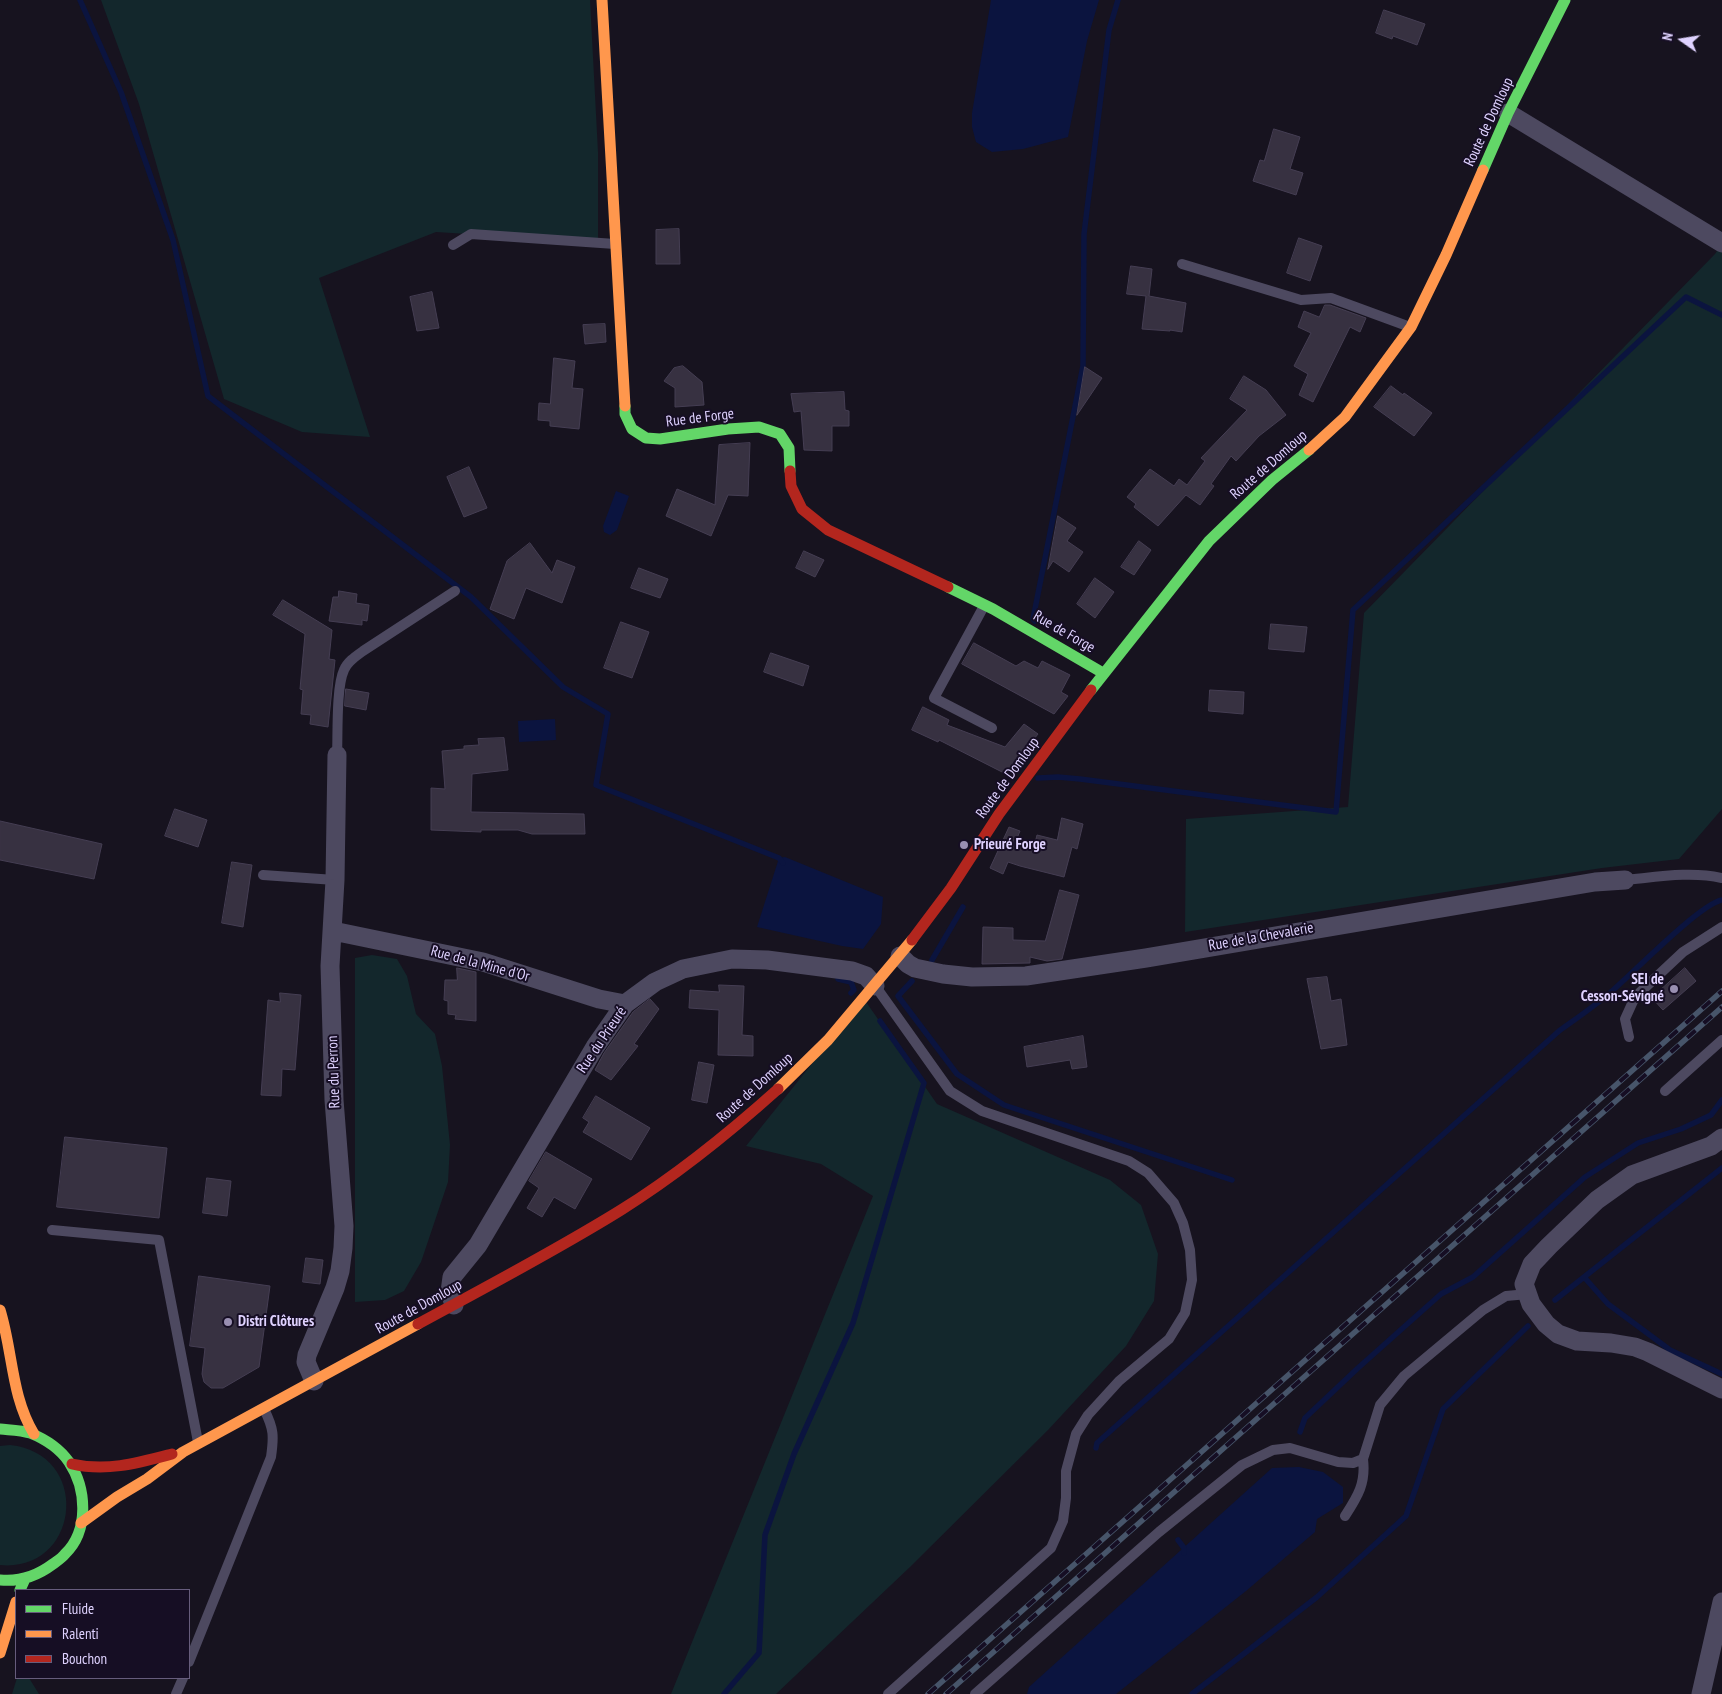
<!DOCTYPE html>
<meta charset="utf-8">
<style>
body{margin:0}
#map{position:relative;width:1722px;height:1694px;overflow:hidden;background:#17131f;font-family:"PT Sans Narrow",sans-serif}
canvas{display:block}
.legend{position:absolute;left:15px;top:1589px;width:175px;height:90px;box-sizing:border-box;background:#160e24;border:1px solid #665c7c;margin:0;padding:6px 9px;list-style:none;font-size:15px;color:#dfd2ff}
.legend li{display:flex;align-items:center;gap:10px;height:25px}
.legend b{width:25px;border:1px solid #665c7c}
.north{position:absolute;left:1657px;top:15px;width:50px;height:50px;-webkit-text-stroke:4px #160e24;paint-order:stroke;rotate:283deg;font-size:14px;font-weight:700;line-height:20px;text-align:center;color:#dfd2ff}
.north::after{content:'';display:block;margin:auto;width:18px;height:22px;background:#dfd2ff;clip-path:polygon(50% 0,100% 100%,50% 72%,0 100%)}
</style>
<div id="map">
<canvas width="1722" height="1694"></canvas>
<ul class="legend">
<li><b style="height:6px;background:#63d668"></b>Fluide</li>
<li><b style="height:6px;background:#ff974d"></b>Ralenti</li>
<li><b style="height:6px;background:#b3261e"></b>Bouchon</li>
</ul>
<div class="north">N</div>
</div>
<script>
const ctx = document.querySelector('canvas').getContext('2d');
ctx.lineJoin = 'round';
function fillPath(path, color) { ctx.fillStyle = color; ctx.fill(path, 'evenodd'); }
function stroke(path, color, width, dash) { ctx.strokeStyle = color; ctx.lineWidth = width; ctx.lineCap = dash ? 'butt' : 'round'; ctx.setLineDash(dash || []); ctx.stroke(path); }
function write(font, color, halo, rows, align = 'center') {
  ctx.font = font + ' "PT Sans Narrow",sans-serif'; ctx.lineWidth = 4; ctx.setLineDash([]); ctx.textBaseline = 'middle'; ctx.strokeStyle = halo; ctx.fillStyle = color; for (const [text, x, y, turn = 0] of rows) {
    ctx.save(); ctx.translate(x, y); ctx.rotate((+turn || 0) * Math.PI / 180); ctx.textAlign = isNaN(turn) ? turn : align; if (halo) ctx.strokeText(text, 0, 0); ctx.fillText(text, 0, 0); ctx.restore();
  }
}
const green = new Path2D(`
 M101,0H590L598,152V242L436,232L319,278L370,437L302,432L224,399L139,104Z
 M1722,244V809L1679,859L1602,868L1185,932L1186,819L1348,807L1364,613L1715,254Z
 M372,955L397,959L407,976L416,1014L435,1034L442,1066L450,1145L448,1182L421,1262L404,1291L385,1300L355,1302V958Z
 M864,999L937,1104L1110,1180L1141,1205L1158,1254L1154,1301L1126,1346L1048,1430L910,1567L776,1694H671L873,1196L821,1164L746,1146Z
 M10,1445C93,1454 80,1573 0,1565V1446Z
 M17,1678H29L39,1694H12Z`);
const water = new Path2D(`
 M991,0H1099L1087,41L1068,137L1023,149L992,152L976,142L972,127V113Z
 M616,491L629,496L617,530L610,535L604,532L603,526Z
 M555,719L556,740L519,742L518,721Z
 M785,857L883,897L881,924L863,949L842,946L757,927L779,858Z
 M1299,1467L1323,1472L1343,1487V1503L1317,1519L1315,1532L1246,1591L1116,1694H1027L1029,1687L1272,1468Z`);
const stream = new Path2D(`
 M80,0L121,92L173,240L208,396L471,597L563,687L608,714L596,785L779,858L783,863
 M1035,621L1033,619L1083,366L1084,234L1109,30L1118,0
 M1016,765L1022,758
 M1038,778L1058,777L1080,779L1336,812L1353,610L1686,297L1722,315
 M932,960L963,907
 M838,979L851,982L854,990L851,993
 M912,981L898,996L957,1074L1004,1105L1232,1180
 M1584,1277L1608,1304L1670,1350L1722,1374
 M1555,1300L1722,1168
 M1300,1432L1305,1418L1358,1368L1441,1294L1473,1277L1585,1177L1638,1143L1681,1129L1711,1115L1722,1100
 M1096,1448L1097,1443L1559,1031C1577,1018 1595,1006 1612,991C1633,973 1700,904 1722,900
 M1178,1540L1184,1548V1553
 M724,1694L759,1653L765,1535L794,1454L853,1323L924,1083L880,1021
 M1192,1694L1317,1597L1406,1516L1443,1409L1528,1326`);
const building = new Path2D(`
 M1384,10L1425,24L1417,45L1393,36L1392,39L1376,33Z
 M1274,129L1300,137L1290,169L1303,173L1296,195L1253,181L1260,160L1264,161Z
 M679,229L680,264H656V230Z
 M1299,238L1322,246L1310,281L1287,273Z
 M1131,266L1152,269L1149,296L1186,303L1182,332L1170,330V331L1142,329L1146,296L1127,294Z
 M432,292L439,328L417,331L410,297Z
 M1325,305H1330L1366,318L1360,332L1350,327L1313,402L1299,395L1308,374L1294,366L1311,333L1298,327L1304,311L1319,317Z
 M605,324L606,342L585,344L583,325Z
 M554,358L575,361L572,388L583,389L579,429L550,426V421L538,420L539,403L550,404Z
 M683,366L702,382L704,405L675,407V388L664,381L674,368Z
 M1085,367L1102,378L1077,415Z
 M1244,376L1266,390L1286,415L1259,436L1236,461L1231,456L1211,484L1214,486L1200,505L1186,495L1158,526L1134,507L1136,504L1127,497L1150,469L1174,486L1179,479L1187,485L1205,461L1201,458L1247,410L1230,399Z
 M1391,386L1403,395L1404,393L1432,413L1414,436L1374,407Z
 M844,392L845,410L849,411V426H832V451L804,450L801,411L794,412L791,394Z
 M750,443L748,496L728,495L711,536L666,516L677,489L715,505L719,445Z
 M469,467L487,508L464,517L447,477Z
 M1058,516L1076,528L1067,541L1083,552L1069,572L1053,561L1048,569Z
 M1139,541L1151,550L1134,575L1121,567Z
 M530,543L552,573L557,560L575,567L562,603L526,588L514,619L490,609L507,561Z
 M804,551L824,560L815,577L796,568Z
 M639,568L668,579L660,598L631,588Z
 M1095,578L1114,592L1095,618L1077,604Z
 M339,591L357,594L356,603L369,605L367,621L362,620V625L329,621L333,597H338Z
 M283,600L332,630L329,659L335,660L328,727L310,724L311,715L301,714L303,690L300,689L305,634L273,615Z
 M621,622L649,632L632,678L604,668Z
 M1271,624L1307,627L1304,652L1269,649Z
 M974,643L1016,666L1024,661L1038,668L1042,661L1070,675L1061,692L1068,696L1054,714L962,664Z
 M771,653L809,666L803,686L764,672Z
 M346,689L369,693L366,710L345,706Z
 M1210,690L1244,692L1243,714L1209,711Z
 M923,707L949,720L947,725L1005,747L1024,724L1038,734L1006,774L939,740L938,742L912,730Z
 M504,738L508,770L472,774L471,812L584,814L585,834H532L518,830H481V832L431,830V788L445,789L442,751L464,749V746L479,745L478,739Z
 M175,809L207,820L198,847L165,836Z
 M1062,818L1083,824L1077,849L1072,847L1064,877L1020,866L1008,862L1003,874L990,868L1009,827L1020,831L1015,843L1033,851L1037,835L1057,840Z
 M0,821L102,844L94,879L0,860Z
 M232,862L252,865L243,927L222,923Z
 M1060,890L1079,895L1062,959L1047,961L1030,957V963L982,964L983,927L1013,928V940L1045,941Z
 M457,968L476,972V1021L455,1019L456,1015L448,1014V1001L444,1000L445,980H457Z
 M1685,968L1696,981L1663,1010L1652,998Z
 M1327,977L1331,1001L1341,999L1347,1045L1321,1049L1307,979Z
 M719,985L744,986L742,1035L753,1036V1056L718,1055L719,1010L689,1008L690,990L719,992Z
 M280,993L301,995L295,1070L282,1069L281,1096L261,1095L268,1000L280,1002Z
 M650,999L659,1009L634,1044L638,1046L611,1080L595,1070L604,1053L633,1012Z
 M1083,1036L1087,1067L1072,1069L1070,1060L1027,1067L1024,1047Z
 M699,1062L714,1065L707,1103L692,1100Z
 M596,1096L650,1128L631,1160L583,1132L589,1122L583,1118Z
 M65,1137L167,1148L159,1218L57,1207Z
 M546,1152L592,1179L575,1209L554,1197L542,1217L527,1208L539,1188L529,1181Z
 M207,1178L231,1181L227,1216L203,1213Z
 M306,1258L323,1260L320,1284L303,1282Z
 M199,1276L270,1286L259,1367L223,1388H211L204,1382L202,1374L205,1348L190,1346Z`);
const lane = new Path2D(`
 M453,245L471,234L615,244
 M1182,264L1301,300L1331,298L1410,327
 M984,606L934,698L992,728
 M337,755C338,735 336,687 344,670C347,662 356,656 363,651L455,591
 M263,875L335,880
 M1625,880C1657,877 1691,871 1722,878
 M876,987L950,1091L982,1111L1129,1161L1148,1173L1174,1203L1183,1223L1190,1250L1192,1280L1185,1313L1169,1339L1119,1381L1088,1415L1076,1434L1066,1471V1498L1063,1521L1051,1548L888,1694
 M1629,1037L1625,1019L1635,997L1683,952L1722,927
 M1665,1091L1722,1040
 M52,1230L159,1240L198,1442
 M1345,1516C1358,1496 1366,1483 1363,1459
 M189,1662L271,1457C274,1436 274,1429 264,1409
 M176,1694L183,1678
 M975,1694L1159,1532L1242,1465L1273,1450L1290,1448L1338,1462L1353,1463L1363,1459L1380,1405L1404,1376L1483,1310L1506,1296L1528,1294`);
const street = new Path2D(`
 M1508,113L1722,243
 M333,931L483,962L599,999L625,1004
 M900,956L908,964L915,968L943,974L972,977L1026,976L1146,958L1595,882L1625,880
 M1722,1138L1711,1146L1632,1175L1597,1200L1549,1246L1532,1264L1524,1284L1531,1304L1546,1324L1558,1334L1577,1341L1611,1343L1635,1347L1648,1352L1722,1389
 M454,1305L450,1292L452,1277L478,1245L595,1047L625,1004L655,982L683,969L732,959L767,960L852,971L866,976L875,986
 M314,1381L306,1362L307,1355L335,1288L340,1271L343,1248L344,1226L334,1100L330,966L335,880L337,755
 M1701,1694L1722,1602`);
const fast = new Path2D(`
 M1483,170L1508,113L1565,0
 M625,406V414L632,429L646,438L660,439L728,429L759,427L780,434L789,448L790,471
 M948,587L993,609L1103,673
 M1091,690L1209,541L1272,480L1309,450
 M0,1429C9,1430 21,1430 30,1433C45,1439 60,1449 69,1462C87,1489 89,1531 65,1554C62,1558 57,1561 53,1564C37,1576 20,1582 0,1580
 M20,1590L25,1579`);
const slow = new Path2D(`
 M602,0L625,406
 M1309,450L1345,417L1411,327L1446,255L1483,170
 M778,1089L828,1040L912,940
 M0,1310C13,1352 11,1396 34,1434
 M81,1523L117,1497L147,1479L183,1452L418,1324
 M0,1653L16,1602`);
const jam = new Path2D(`
 M790,471L791,486L802,509L828,530L948,587
 M912,940L951,888L999,814L1091,690
 M418,1324C486,1287 555,1251 621,1210C677,1175 729,1133 778,1089
 M72,1464C107,1472 138,1463 172,1454`);
const rail = new Path2D(`
 M928,1694L1722,991
 M946,1694L1722,1007`);
const markers = [
 [964,845,5,"#998fb1"],
 [1674,989,5,"#998fb1"],
 [228,1322,5,"#998fb1"]
];
const streetNames = [
 ["Route de Domloup",1489,122,-65],
 ["Rue de Forge",700,418,-7],
 ["Route de Domloup",1269,465,-41],
 ["Rue de Forge",1064,632,30],
 ["Route de Domloup",1008,778,-54],
 ["Rue de la Chevalerie",1261,937,-10],
 ["Rue de la Mine d'Or",480,964,15],
 ["Rue du Prieuré",602,1040,-56],
 ["Rue du Perron",334,1072,-92],
 ["Route de Domloup",755,1088,-42],
 ["Route de Domloup",419,1307,-29]
];
const poiNames = [
 ["Prieuré Forge",974,845],
 ["SEI de",1664,980,"right"],
 ["Cesson-Sévigné",1664,997,"right"],
 ["Distri Clôtures",238,1322]
];
fillPath(green, '#13272c');
fillPath(water, '#0b143f');
stroke(stream, '#0b143f', 5.5);
fillPath(building, '#373141');
stroke(building, '#453e53', 1);
stroke(lane, '#4d4960', 10);
stroke(street, '#4d4960', 19);
stroke(fast, '#63d668', 11);
stroke(slow, '#ff974d', 11);
stroke(jam, '#b3261e', 11);
stroke(rail, '#47556a', 5.5);
stroke(rail, '#160e24', 4, [11]);
for (const [x, y, r, color] of markers) { const dot = new Path2D(); dot.arc(x, y, r, 0, 2 * Math.PI); ctx.fillStyle = color; ctx.fill(dot); stroke(dot, '#160e24', 2); }
write('15px', '#dfd2ff', '#160e24', streetNames);
write('bold 15px', '#dfd2ff', '#160e24', poiNames, 'left');
</script>
